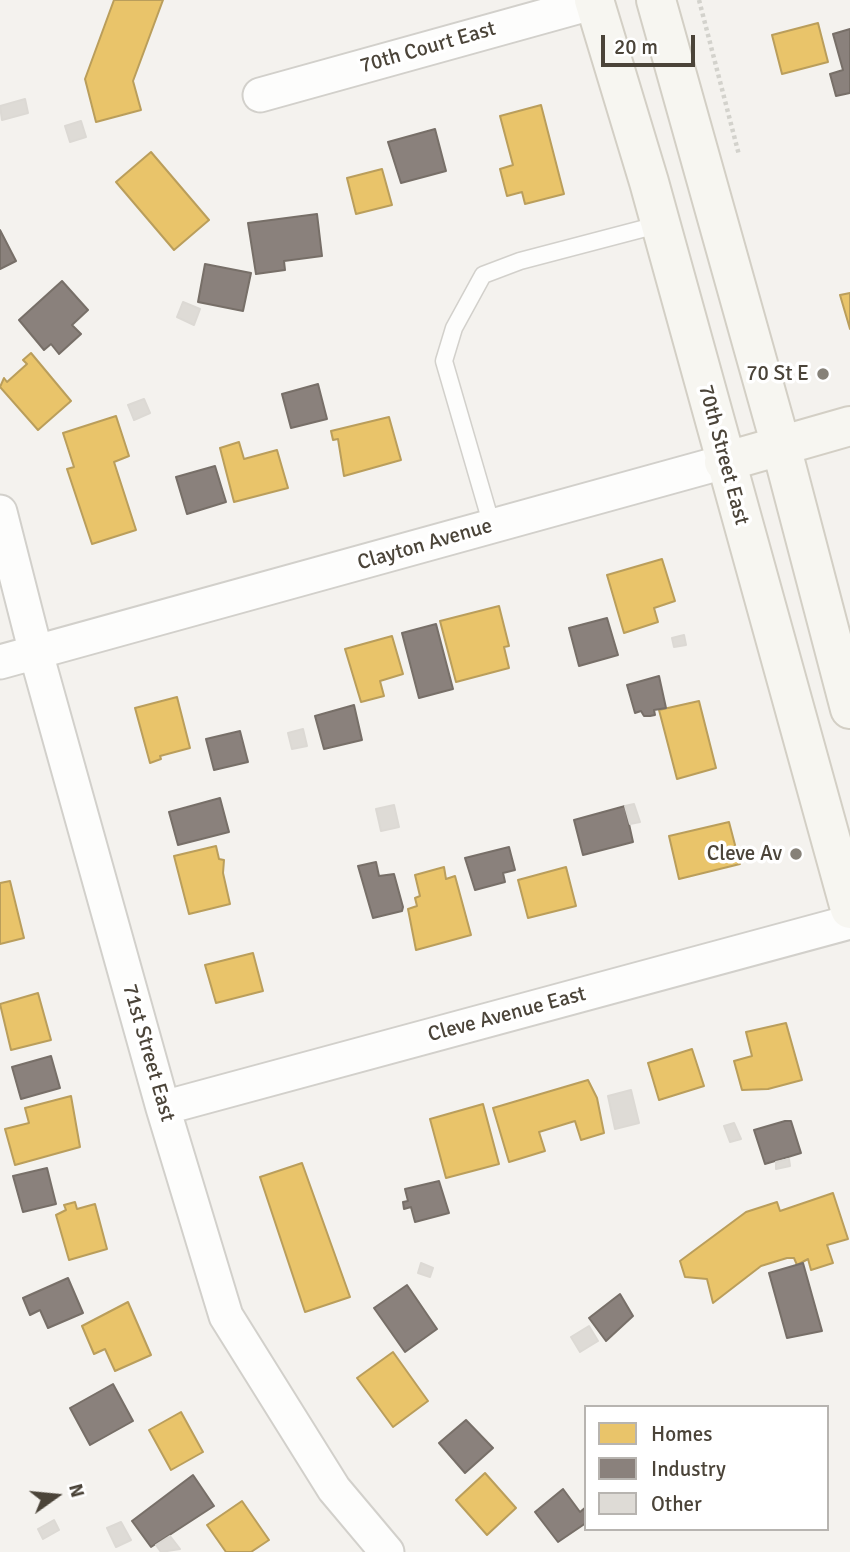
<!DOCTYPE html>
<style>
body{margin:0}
#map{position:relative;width:850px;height:1552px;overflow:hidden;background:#f4f2ee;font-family:Signika,sans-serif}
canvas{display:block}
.legend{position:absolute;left:584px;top:1405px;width:245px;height:126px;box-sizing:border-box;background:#fff;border:2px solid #b7b4b0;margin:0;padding:9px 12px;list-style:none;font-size:21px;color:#4b4439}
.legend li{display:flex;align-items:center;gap:14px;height:35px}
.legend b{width:35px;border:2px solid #b7b4b0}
.north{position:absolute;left:21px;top:1461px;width:70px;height:70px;-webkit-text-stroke:5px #fff;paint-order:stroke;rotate:75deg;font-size:19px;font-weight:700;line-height:28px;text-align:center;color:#4b4439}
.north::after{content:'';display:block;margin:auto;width:24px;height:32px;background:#4b4439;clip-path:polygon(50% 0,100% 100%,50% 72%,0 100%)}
.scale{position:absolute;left:601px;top:35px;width:94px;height:32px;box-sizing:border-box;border:4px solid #4b4439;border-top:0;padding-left:9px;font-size:21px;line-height:24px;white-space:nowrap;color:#4b4439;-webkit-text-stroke:5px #fff;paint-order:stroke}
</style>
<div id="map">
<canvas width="850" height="1552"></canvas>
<ul class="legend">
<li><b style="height:19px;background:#e9c46a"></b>Homes</li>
<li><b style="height:19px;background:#8a817c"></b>Industry</li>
<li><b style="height:19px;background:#dedbd6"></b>Other</li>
</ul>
<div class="north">N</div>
<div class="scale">20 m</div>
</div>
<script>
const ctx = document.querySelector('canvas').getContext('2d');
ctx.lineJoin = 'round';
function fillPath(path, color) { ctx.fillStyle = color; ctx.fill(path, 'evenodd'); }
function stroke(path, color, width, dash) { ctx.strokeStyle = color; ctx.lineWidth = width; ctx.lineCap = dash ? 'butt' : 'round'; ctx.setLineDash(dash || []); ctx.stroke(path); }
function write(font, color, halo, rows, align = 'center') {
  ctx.font = font + ' Signika,sans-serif'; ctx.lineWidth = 7; ctx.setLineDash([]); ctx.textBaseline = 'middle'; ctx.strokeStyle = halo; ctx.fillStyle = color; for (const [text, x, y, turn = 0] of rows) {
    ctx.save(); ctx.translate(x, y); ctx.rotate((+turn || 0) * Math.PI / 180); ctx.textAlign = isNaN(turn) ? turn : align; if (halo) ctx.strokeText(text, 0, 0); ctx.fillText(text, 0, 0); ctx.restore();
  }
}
const homes = new Path2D(`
 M114,0H163L133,81L141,110L96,122L85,79Z
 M818,23L828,62L782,74L772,35Z
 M541,105L564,194L525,204L522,192L507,196L500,169L513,165L500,116Z
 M151,152L209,220L174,250L116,182Z
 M382,169L392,205L356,214L347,178Z
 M850,293V329L840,295Z
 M31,353L71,401L38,430L0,387L4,378L7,382L27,364L23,360Z
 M116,416L129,456L114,462L136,530L92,544L67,469L74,467L63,433Z
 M389,417L401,460L344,476L338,439L333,440L331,431Z
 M239,442L244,459L277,450L288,488L234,502L220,448Z
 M662,559L675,601L654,608L658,622L624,633L607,575Z
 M499,606L509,646L504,647L509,668L456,682L440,621Z
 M392,636L403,674L380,681L384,696L361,702L345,649Z
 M177,697L190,748L160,756L161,759L150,763L135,708Z
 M699,701L716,768L677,779L659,710Z
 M729,822L740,864L679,879L669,836Z
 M216,846L219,859L224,860L223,873L230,904L189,914L174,856Z
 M444,867L446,879L455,876L471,935L416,950L408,909L417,906L415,898L420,896L415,875Z
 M566,867L576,906L528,918L518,880Z
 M10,881L24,938L0,944V883Z
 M253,953L263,991L216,1003L205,965Z
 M38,993L51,1040L11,1050L0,1004Z
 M786,1023L802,1080L768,1089L742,1090L734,1061L752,1056L746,1032Z
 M692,1049L704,1086L659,1100L648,1063Z
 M588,1080L597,1098L604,1133L581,1140L575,1121L539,1132L545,1151L509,1162L493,1108Z
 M71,1096L80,1147L15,1165L5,1129L29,1123L25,1108Z
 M483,1104L499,1164L446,1178L430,1119Z
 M302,1163L350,1297L305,1312L260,1177Z
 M833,1193L848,1239L827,1245L833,1263L811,1270L808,1259L797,1265L794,1258H787L761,1266L713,1303L707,1279L685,1277L680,1261L746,1212L777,1202L780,1211Z
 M75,1202L77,1209L95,1204L107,1249L69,1260L56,1215L66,1210L64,1205Z
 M128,1302L151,1355L115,1371L105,1349L94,1354L82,1326Z
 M393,1352L428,1401L393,1427L357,1378Z
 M181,1412L203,1452L171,1470L149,1430Z
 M485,1473L516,1508L487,1535L456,1500Z
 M242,1501L269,1540L251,1552H226L207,1525Z`);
const industry = new Path2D(`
 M850,29V93L836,96L830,74L843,70L833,34Z
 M435,129L446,171L401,183L388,142Z
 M317,214L322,256L284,261L285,270L256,274L248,223Z
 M0,230L16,261L0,269Z
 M205,264L251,273L243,311L198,302Z
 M62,281L88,310L72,325L81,334L59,354L51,344L44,350L19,320Z
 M318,384L327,419L291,428L282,394Z
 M215,466L226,502L187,514L176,477Z
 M607,618L618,655L579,666L569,628Z
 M436,624L453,689L419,698L402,633Z
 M659,676L666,708L654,710L655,715L650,716H644L641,711L635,713L627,685Z
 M354,705L362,740L324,749L315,716Z
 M240,731L248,762L214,770L206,739Z
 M220,798L229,832L178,845L169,812Z
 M625,806L633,842L583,855L574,820Z
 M509,847L515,870L503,873L505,882L475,890L465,858Z
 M376,862L379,876L394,874L403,907L402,911L373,918L358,866Z
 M51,1056L60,1088L21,1099L12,1067Z
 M785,1121H791L801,1153L765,1164L754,1130Z
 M47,1168L56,1204L23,1212L13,1176Z
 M439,1181L449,1213L415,1222L411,1207L404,1209L403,1202L408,1201L405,1189Z
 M803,1263L822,1331L787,1338L769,1273Z
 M68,1278L83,1313L48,1328L40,1310L30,1315L23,1298Z
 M407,1285L437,1329L405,1352L374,1308Z
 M620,1294L633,1316L606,1341L589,1318Z
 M113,1384L133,1421L90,1445L70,1408Z
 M466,1420L493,1448L465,1473L439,1443Z
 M193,1475L214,1506L151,1547L132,1521Z
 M563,1489L580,1512L586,1507V1523L558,1542L535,1512Z`);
const building = new Path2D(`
 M25,99L28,113L2,120L0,106Z
 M81,121L86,137L70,142L65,126Z
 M183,302L200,309L194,325L177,317Z
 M144,399L150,413L134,420L128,405Z
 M684,635L686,645L674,647L672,638Z
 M303,729L307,746L292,749L288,733Z
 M634,804L640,822L630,824L625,806Z
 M394,805L399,827L381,831L376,809Z
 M631,1090L639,1123L615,1129L608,1096Z
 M734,1123L741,1139L730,1142L724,1126Z
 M789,1159L790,1166L776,1169V1162Z
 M421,1263L433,1268L430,1277L418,1273Z
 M589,1326L598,1341L580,1352L571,1337Z
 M54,1520L59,1530L43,1539L38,1529Z
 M121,1522L131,1540L116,1547L107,1528Z
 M170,1536L180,1549L161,1552L156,1545Z`);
const path = new Path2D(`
 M699,0L739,155`);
const lane = new Path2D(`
 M492,526L444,361L454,328L483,275L520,261L661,224`);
const street = new Path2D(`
 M260,95L595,2
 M0,512L36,653L163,1108L226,1316L334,1489L387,1552
 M0,662L724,462
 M163,1108L850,922`);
const secondary = new Path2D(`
 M594,0L649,182L850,909
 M656,0L781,446L850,709
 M724,462L850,426`);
const markers = [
 [823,374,7,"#868178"],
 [796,854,7,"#868178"]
];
const streetNames = [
 ["70th Court East",428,48,-16],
 ["70th Street East",723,455,75],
 ["Clayton Avenue",425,545,-16],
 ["Cleve Avenue East",507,1015,-15],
 ["71st Street East",148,1053,74]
];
const poiNames = [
 ["70 St E",809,374],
 ["Cleve Av",782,854]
];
fillPath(homes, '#e9c46a');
stroke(homes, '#ba9e5b', 2);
fillPath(industry, '#8a817c');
stroke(industry, '#776f68', 2);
fillPath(building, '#dedbd6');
stroke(building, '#dcd9d4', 2);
stroke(lane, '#d2d0cb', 19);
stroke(street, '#d2d0cb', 37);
stroke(secondary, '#d3cfc5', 42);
stroke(path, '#d3d2cc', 4.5, [3.5, 3.5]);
stroke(lane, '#fdfdfc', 16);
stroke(street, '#fdfdfc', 33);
stroke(secondary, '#f7f6f1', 38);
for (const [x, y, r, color] of markers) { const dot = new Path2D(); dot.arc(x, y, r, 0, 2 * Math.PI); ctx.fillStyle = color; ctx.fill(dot); stroke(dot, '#fff', 2.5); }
write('21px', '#4b4439', '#fff', streetNames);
write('21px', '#4b4439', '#fff', poiNames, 'right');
</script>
